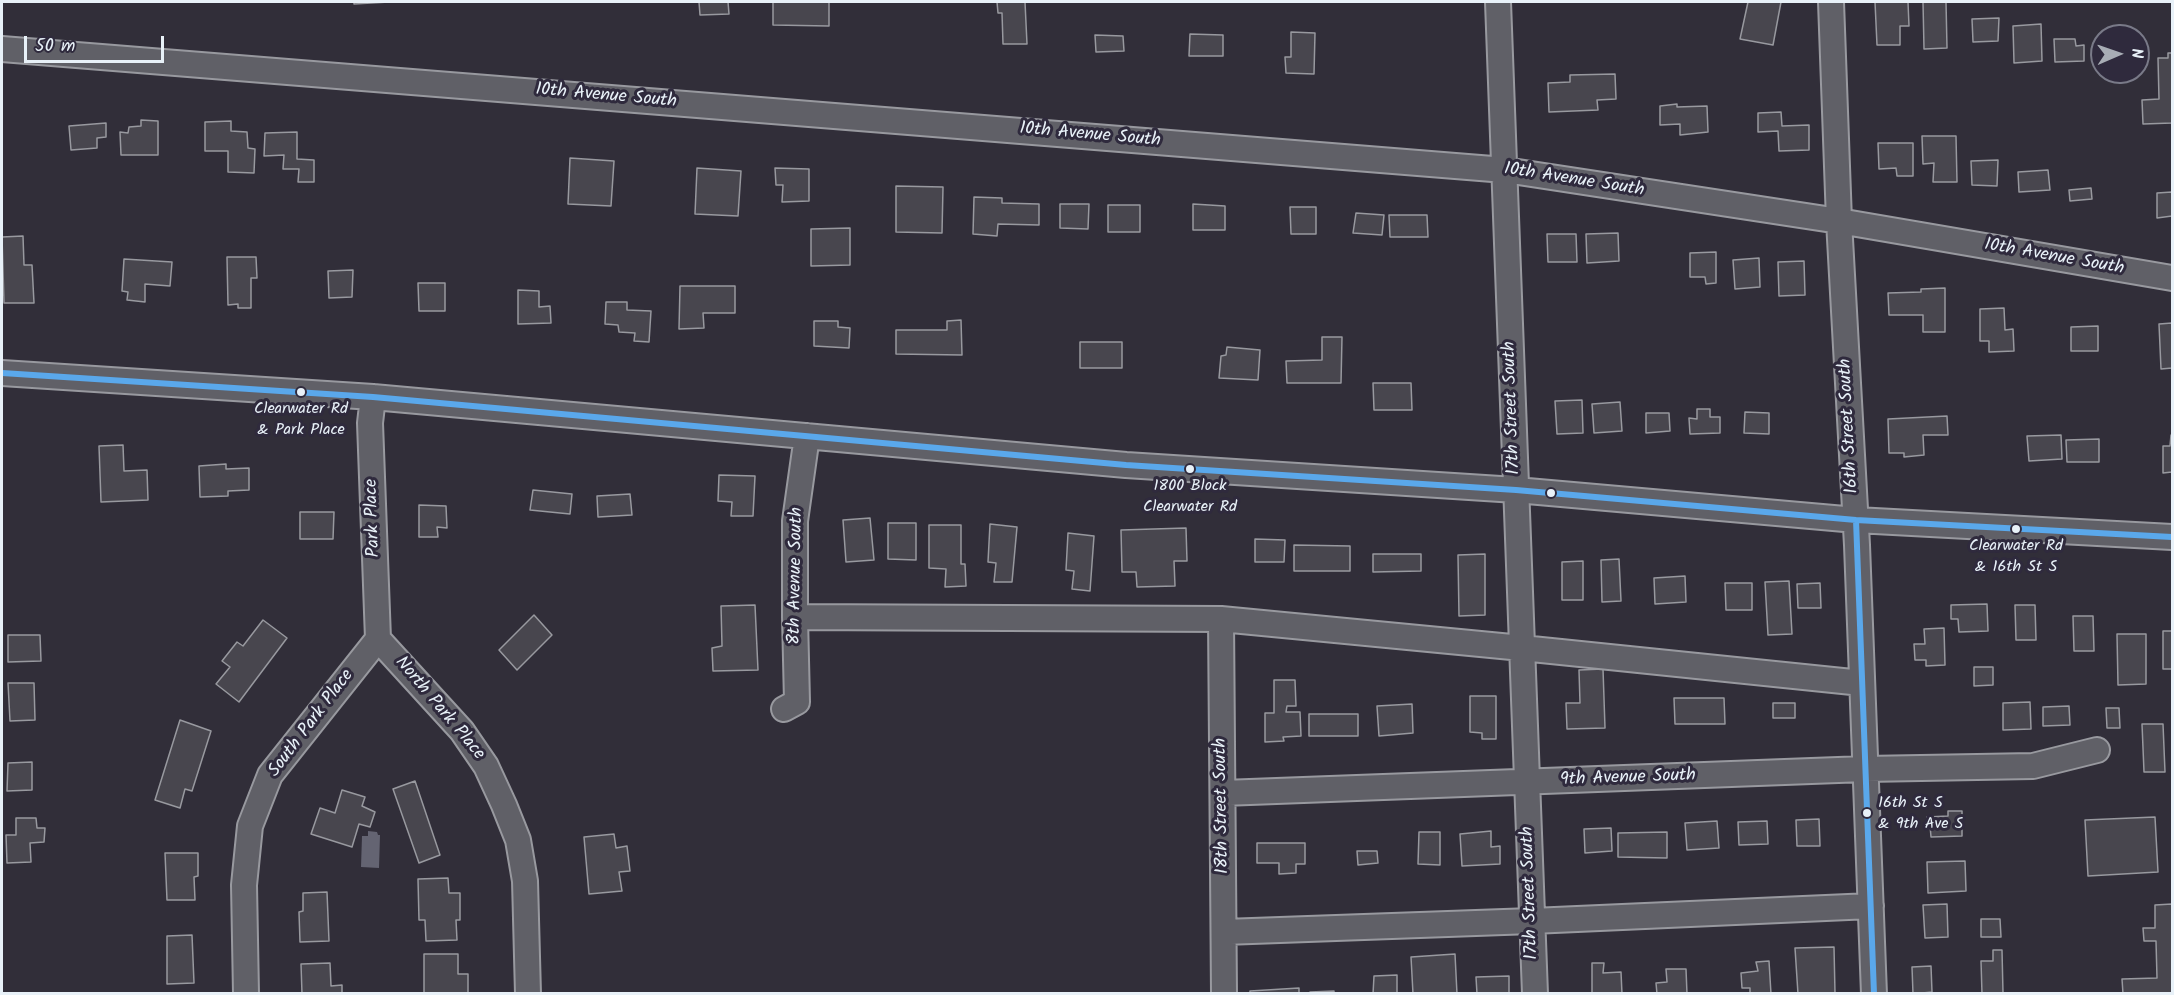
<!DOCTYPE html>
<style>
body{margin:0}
#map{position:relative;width:2174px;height:995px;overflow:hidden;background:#312e39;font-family:Kalam,sans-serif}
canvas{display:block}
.frame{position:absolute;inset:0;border:3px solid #e8f1f8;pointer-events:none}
.north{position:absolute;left:2090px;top:24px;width:60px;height:60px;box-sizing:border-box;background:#2f2a3d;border:2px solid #797a88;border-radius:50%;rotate:88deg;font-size:16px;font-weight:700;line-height:24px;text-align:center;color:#e8f1f8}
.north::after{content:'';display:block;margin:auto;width:21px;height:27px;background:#a8adb5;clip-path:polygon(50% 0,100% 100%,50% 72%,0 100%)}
.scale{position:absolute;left:24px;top:36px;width:140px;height:27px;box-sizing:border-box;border:3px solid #e8f1f8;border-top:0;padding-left:8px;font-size:18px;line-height:21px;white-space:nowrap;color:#e8f1f8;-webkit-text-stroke:4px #2f2a3d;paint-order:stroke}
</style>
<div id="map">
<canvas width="2174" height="995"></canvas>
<div class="frame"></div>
<div class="north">N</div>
<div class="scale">50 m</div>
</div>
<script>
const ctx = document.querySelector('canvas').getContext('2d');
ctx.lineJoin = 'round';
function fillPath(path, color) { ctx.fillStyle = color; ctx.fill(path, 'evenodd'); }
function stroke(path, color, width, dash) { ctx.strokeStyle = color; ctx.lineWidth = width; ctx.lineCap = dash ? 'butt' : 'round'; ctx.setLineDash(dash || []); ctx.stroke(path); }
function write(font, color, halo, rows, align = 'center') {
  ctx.font = font + ' Kalam,sans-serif'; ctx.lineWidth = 6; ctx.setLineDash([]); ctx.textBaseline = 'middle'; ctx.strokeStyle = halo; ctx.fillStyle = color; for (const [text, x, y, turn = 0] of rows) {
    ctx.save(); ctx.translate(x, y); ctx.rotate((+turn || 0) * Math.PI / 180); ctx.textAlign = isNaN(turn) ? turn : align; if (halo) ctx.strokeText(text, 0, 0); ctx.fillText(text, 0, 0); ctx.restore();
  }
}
const water = new Path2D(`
 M368,831L377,832L378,835H380L379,868L361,867L362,836H368Z`);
const building = new Path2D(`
 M354,2H389L354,4Z
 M699,2H728L729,14L700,15Z
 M773,2H829V26L773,25Z
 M997,2H1025L1027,44H1003L1002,13H998Z
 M1748,2H1781L1773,45L1740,39Z
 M1875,2H1908L1909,26H1900V45H1877Z
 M1923,2H1946L1947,48L1924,49Z
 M1999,18L1998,41L1973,42L1972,19Z
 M2041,24L2042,61L2014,63L2013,26Z
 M1291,32L1315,33L1314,74L1286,73L1285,57H1291Z
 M1190,34L1223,35V56H1189Z
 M1095,35L1123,36L1124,51L1096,52Z
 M2054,39H2075L2076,46L2084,45V61L2055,62Z
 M2168,53H2172V123L2143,124L2142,100L2159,99L2158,58H2168Z
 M1615,74L1616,99L1597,100L1598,110L1549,112L1548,83L1570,82V75Z
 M1677,104V107L1707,106L1708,132L1680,135V124L1660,125V106Z
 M1781,112L1782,126L1809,125V150L1779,151L1778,131L1758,132V113Z
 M141,120L158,121V155H121L120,132L128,133L129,127L141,126Z
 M231,121V131L247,132L248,148L255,149L254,173L228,172V151H205V122Z
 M106,123V137L97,138V148L71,150L69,126Z
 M297,132V159L314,160V182H298L299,169H283L284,155L264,156L265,133Z
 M1922,136H1956L1957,182H1933L1934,163L1923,164Z
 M1878,143H1913V176H1897L1896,168L1879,169Z
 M570,158L614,161L611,206L568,204Z
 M1998,160L1997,186L1972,185L1971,161Z
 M697,168L741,171L738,216L695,214Z
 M775,168L809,169V201L782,202L783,185H776Z
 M2048,170L2050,190L2019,192L2018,172Z
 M896,186L943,187L942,233L896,232Z
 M2091,188L2092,199L2070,201L2069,190Z
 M2172,192V216L2157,218V193Z
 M974,197L1002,198V203L1039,204V225L998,224L997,236L973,234Z
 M1060,204H1089L1088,229L1060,228Z
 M1193,204L1225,206V230H1193Z
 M1108,205H1140V232H1108Z
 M1290,207H1316V234H1291Z
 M1356,213L1384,215L1382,235L1353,233Z
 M1389,215H1427L1428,237H1390Z
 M850,228V265L811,266V229Z
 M1618,233L1619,261L1587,263L1586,234Z
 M1547,234H1576L1577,262H1548Z
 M23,236L24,265H32L34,303H4L2,237Z
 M1716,252V283L1706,284L1705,277H1690V253Z
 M227,257H256L257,278H251V308H238V304L228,305Z
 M1759,258L1760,287L1735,289L1733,260Z
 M124,259L172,262L170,286L145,284V302L127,300L128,292L122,291Z
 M1804,261L1805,295L1779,296L1778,262Z
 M353,270L352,297L329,298L328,271Z
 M418,283H445V311H419Z
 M680,286H735V313H703L704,328L679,329Z
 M1945,288V332H1923V315H1889L1888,293L1921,292V289Z
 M518,290L539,291V307L550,306L551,323L518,324Z
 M606,302H627V310L651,311L649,342L634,341L635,333L619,332L618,325L605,324Z
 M2004,308L2005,330L2013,329L2014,351L1989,352V341H1980V309Z
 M961,320L962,355L896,354V330H947V321Z
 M814,321H838V327L850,328L849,348L814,346Z
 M2172,323V368L2161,369L2159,324Z
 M2098,326V351H2071V327Z
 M1322,337H1342L1341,383H1287L1286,361L1322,360Z
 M1080,342H1122V368H1080Z
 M1227,347L1260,350L1258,380L1219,378L1221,356L1226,355Z
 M1373,383H1411L1412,410H1374Z
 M1582,400L1583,433L1557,434L1555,401Z
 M1620,402L1622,431L1594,433L1592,404Z
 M1697,409H1710V417H1720V433L1690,434L1689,418L1697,419Z
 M1745,412L1769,413V434L1744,433Z
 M1646,413H1669L1670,431L1646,433Z
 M1947,416L1948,435H1923L1924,455L1904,457V453H1889L1888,419Z
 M2061,435L2062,459L2029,461L2027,436Z
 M2171,435H2172V472L2163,473V446H2170Z
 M2099,439V462H2067L2066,440Z
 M123,445L124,471L147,470L148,500L101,502L99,446Z
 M226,464V469L249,468V490L228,491V496L200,497L199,466Z
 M719,475L755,476L753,516H731L732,502L718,501Z
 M533,490L572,494L570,514L530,510Z
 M630,494L632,515L598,517L597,496Z
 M419,505L446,506L447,528L437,527L438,537H419Z
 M300,512H334L333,539H300Z
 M870,518L874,560L846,562L843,520Z
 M888,523H916V560L888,559Z
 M990,524L1017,527L1012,582H994L996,563L988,562Z
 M929,525H961V564H965L966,586L945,587L946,569L929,568Z
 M1186,528L1187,561H1174L1175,586L1137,587L1136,572H1122L1121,530Z
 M1068,533L1094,536L1090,591L1072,589L1074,571L1066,570Z
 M1255,539L1285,540L1284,562H1255Z
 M1294,545L1350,546V571H1294Z
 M1373,554H1421V571L1373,572Z
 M1485,554V615L1459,616L1458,555Z
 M1619,559L1621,601L1602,602L1601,560Z
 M1583,561V600H1562V562Z
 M1685,576L1686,602L1655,604L1654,578Z
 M1789,581L1792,634L1768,635L1765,582Z
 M1725,583H1752V610H1726Z
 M1820,583L1821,608H1798L1797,584Z
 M1987,604L1988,631L1959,632L1958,619H1951V605Z
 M755,605L758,670L713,671L712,648L722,646L721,606Z
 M2015,605H2035L2036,640H2016Z
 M534,615L552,635L517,670L499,650Z
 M2073,616H2093L2094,651H2074Z
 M263,620L287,638L239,702L216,684L230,667L222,661L237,642L243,646Z
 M1944,628L1945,665L1926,666V660H1915L1914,644H1925L1924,629Z
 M2163,631H2172V669H2163Z
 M2117,634H2146V684L2118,685Z
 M8,635H40L41,661L8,662Z
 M1974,667H1993V685L1974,686Z
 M1603,669L1605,728L1567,729L1566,703H1580L1579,670Z
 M1274,680H1295L1296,706H1287L1286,712H1300L1301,736L1283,737L1284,741L1265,742V713H1274Z
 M8,683H34L35,720L10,721Z
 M1470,696H1496V739H1482V733L1470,732Z
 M1674,698H1724L1725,724H1675Z
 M2030,702L2031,729L2003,730V703Z
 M1773,703H1795V718H1773Z
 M1412,704L1413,733L1379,736L1377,706Z
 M2069,706L2070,725L2043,726V707Z
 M2106,708H2119L2120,728H2107Z
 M1309,714H1358V736H1309Z
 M180,720L211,731L192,791L185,789L180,808L155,800Z
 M2142,724H2163L2165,772H2144Z
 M32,762V790L7,791L8,763Z
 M415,781L440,855L419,863L393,789Z
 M342,790L365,797L362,806L375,812L370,827L359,824L352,847L311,834L320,808L335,813Z
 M1948,811H1962V836L1931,837L1930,825H1927V817L1948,816Z
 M2155,817L2158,872L2088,876L2085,820Z
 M16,818H36L37,828H45L44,842L30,843L31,862L7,863L6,835H16Z
 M1819,819L1820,846H1797L1796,820Z
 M1717,821L1719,848L1687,850L1685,823Z
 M1767,821L1768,844L1739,845L1738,822Z
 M1611,828L1612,851L1585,853L1584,829Z
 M1491,831V847L1500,846V864L1462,866L1460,834Z
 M1419,832H1440V865L1418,864Z
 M1667,832V858L1618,857V833Z
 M614,834L616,848L627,846L630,871L619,872L622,891L589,894L584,837Z
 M1257,843H1305V864H1296V873L1279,874V863H1257Z
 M1357,851H1377L1378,863L1358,865Z
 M165,853H198V876L194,877L195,900H167Z
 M1965,861L1966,891L1928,893L1927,862Z
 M448,878L449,893H460V920H456L457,940L426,941L425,920H419L418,879Z
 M327,892L329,941L300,942L299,912L303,911V893Z
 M1947,904L1948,937L1925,938L1923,905Z
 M2172,904V994H2123L2122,979L2157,978L2156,941H2144L2143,928H2155V905Z
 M1981,919H2000L2001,937H1981Z
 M192,935L194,983L167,984V936Z
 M1834,947L1835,993L1798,994L1795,948Z
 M1993,950H2002L2003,993L1982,994L1981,961H1993Z
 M424,954H458V974H468V994H424Z
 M1455,954L1457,994H1413L1411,957Z
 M1769,961L1771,994H1750V988H1742L1741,973L1758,971L1756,962Z
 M330,963L331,986L342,985V994H302L301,964Z
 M1592,963H1604L1603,973L1621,972L1622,994H1592Z
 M1931,966L1932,992L1913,994L1912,967Z
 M1666,969H1686L1687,994H1657L1656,983L1667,982Z
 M1397,975V994H1373L1374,976Z
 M1509,976V994H1477L1476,977Z
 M1299,988V994H1250V991Z
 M1334,991V994H1310V992Z`);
const minor = new Path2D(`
 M1498,2L1535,994
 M1831,2L1839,221L1857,545L1874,994
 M2,49L1505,170L1839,221L2172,278
 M2,373L373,397L1126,465L1516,490L1856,520L2172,537
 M373,397L370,423L378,639
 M795,617L1221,619L1522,648L1862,683
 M1221,619L1224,994
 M378,639L462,731L486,766L504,805L518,840L525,881L528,994
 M784,709L797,702L795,617V521L807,436
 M1223,793L1865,769L2033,766L2097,750
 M1224,932L1532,921L1871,906
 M246,994L244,885L250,826L270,775L378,639`);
const bus1 = new Path2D(`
 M2,373L373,397L1126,465L1516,490L1856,520L2172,537
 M1856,520L1874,994`);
const markers = [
 [301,392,5,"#e8f1f8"],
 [1190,469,5,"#e8f1f8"],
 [1551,493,5,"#e8f1f8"],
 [2016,529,5,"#e8f1f8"],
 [1867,813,5,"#e8f1f8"]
];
const busNames = [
 ["Clearwater Rd",301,410],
 ["& Park Place",301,431],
 ["1800 Block",1190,487],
 ["Clearwater Rd",1190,508],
 ["Clearwater Rd",2016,547],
 ["& 16th St S",2016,568],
 ["16th St S",1878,804,"left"],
 ["& 9th Ave S",1878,825,"left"]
];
const streetNames = [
 ["10th Avenue South",606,97,5],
 ["10th Avenue South",1090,136,5],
 ["10th Avenue South",1574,181,9],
 ["10th Avenue South",2054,258,10],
 ["17th Street South",1513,408,-92],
 ["16th Street South",1850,426,-93],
 ["Park Place",374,518,-92],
 ["8th Avenue South",797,576,-89],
 ["North Park Place",439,709,50],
 ["South Park Place",312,724,-53],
 ["9th Avenue South",1628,779,-2],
 ["18th Street South",1223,806,-91],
 ["17th Street South",1531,893,-92]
];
fillPath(water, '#646472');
fillPath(building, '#48464e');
stroke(building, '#98999f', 1.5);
stroke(minor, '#98999f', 28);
stroke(minor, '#606067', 24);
stroke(bus1, '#5aa8eb', 6);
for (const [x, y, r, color] of markers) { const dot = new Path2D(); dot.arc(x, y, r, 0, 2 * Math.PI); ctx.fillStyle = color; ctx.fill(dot); stroke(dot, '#2f2a3d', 2); }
write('16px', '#e8f1f8', '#2f2a3d', busNames);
write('18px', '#e8f1f8', '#2f2a3d', streetNames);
</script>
